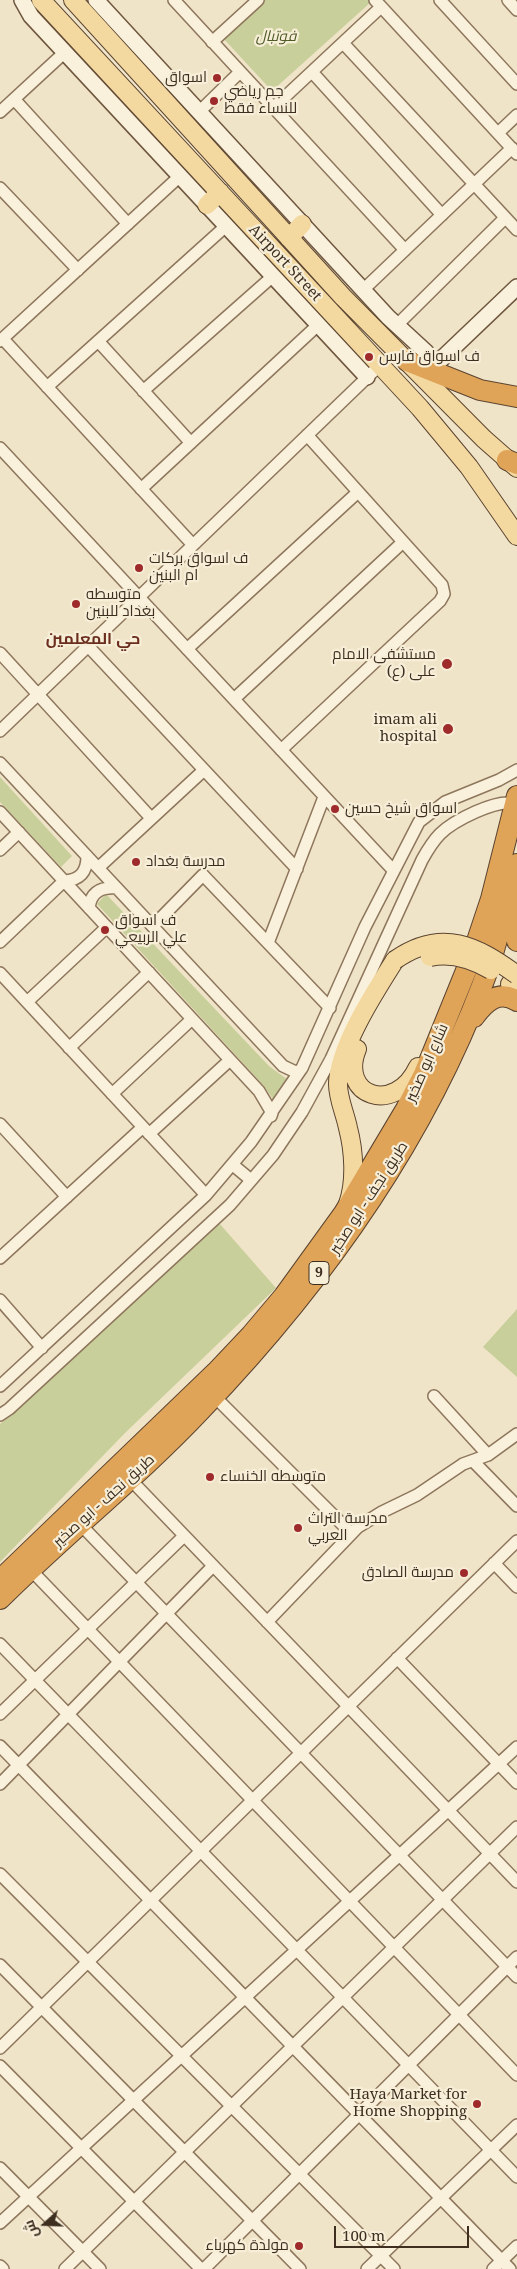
<!DOCTYPE html>
<meta charset="utf-8">
<style>
body{margin:0}
#map{position:relative;width:517px;height:2269px;overflow:hidden;background:#f0e4c8;font-family:"Noto Serif",Cairo,serif}
canvas{display:block}
.north{position:absolute;left:20px;top:2199px;width:50px;height:50px;-webkit-text-stroke:4px #f7eed8;paint-order:stroke;rotate:250deg;font-size:14px;font-weight:700;line-height:20px;text-align:center;color:#3d2e20}
.north::after{content:'';display:block;margin:auto;width:18px;height:22px;background:#3d2e20;clip-path:polygon(50% 0,100% 100%,50% 72%,0 100%)}
.scale{position:absolute;left:334px;top:2226px;width:135px;height:22px;box-sizing:border-box;border:2px solid #3d2e20;border-top:0;padding-left:6px;font-size:15px;line-height:18px;white-space:nowrap;color:#3d2e20;-webkit-text-stroke:4px #f7eed8;paint-order:stroke}
</style>
<div id="map">
<canvas width="517" height="2269"></canvas>
<div class="north">ش</div>
<div class="scale">100 m</div>
</div>
<script>
const ctx = document.querySelector('canvas').getContext('2d');
ctx.lineJoin = 'round';
function fillPath(path, color) { ctx.fillStyle = color; ctx.fill(path, 'evenodd'); }
function stroke(path, color, width, dash) { ctx.strokeStyle = color; ctx.lineWidth = width; ctx.lineCap = dash ? 'butt' : 'round'; ctx.setLineDash(dash || []); ctx.stroke(path); }
function write(font, color, halo, rows, align = 'center') {
  ctx.font = font + ' "Noto Serif",Cairo,serif'; ctx.lineWidth = 4.5; ctx.setLineDash([]); ctx.textBaseline = 'middle'; ctx.strokeStyle = halo; ctx.fillStyle = color; for (const [text, x, y, turn = 0] of rows) {
    ctx.save(); ctx.translate(x, y); ctx.rotate((+turn || 0) * Math.PI / 180); ctx.textAlign = isNaN(turn) ? turn : align; if (halo) ctx.strokeText(text, 0, 0); ctx.fillText(text, 0, 0); ctx.restore();
  }
}
const green = new Path2D(`
 M261,0H369L371,2L272,91L222,37Z
 M0,777L72,856L61,867L0,802Z
 M106,894L269,1066L288,1080L273,1099L264,1086L97,904Z
 M219,1223L276,1288L126,1432L0,1562V1424Z
 M517,1309V1377L483,1347Z`);
const street = new Path2D(`
 M174,0L405,250
 M375,0L517,154
 M440,0L517,84
 M508,0L517,10
 M212,42L258,0
 M343,43L517,230
 M312,72L442,215
 M14,99L128,224
 M273,108L381,7
 M0,112L65,52
 M199,112L240,72
 M498,133L517,115
 M0,188L78,270
 M363,290L512,148
 M396,326L505,218
 M3,339L193,545
 M0,341L180,176
 M98,341L191,443
 M47,387L226,226
 M143,391L273,276
 M0,448L393,870
 M141,489L318,325
 M88,646L297,869
 M187,649L358,492
 M0,653L151,818
 M234,699L403,542
 M0,731L380,365
 M281,750L440,601L444,594L442,585L307,435
 M0,763L283,1066L298,1073L302,1068
 M0,812L259,1091L272,1113L271,1116
 M0,850L19,832
 M98,868L204,770
 M89,908C91,891 102,887 117,888
 M153,926L203,875L330,1008
 M0,942L64,881C80,880 87,872 87,856
 M268,943L324,797
 M0,973L206,1195
 M27,1002L107,927
 M69,1048L149,972
 M112,1094L192,1019
 M0,1124L67,1197
 M149,1134L230,1060
 M233,1165L251,1180
 M0,1258L143,1127
 M0,1300L42,1348
 M0,1386L206,1195L251,1142L302,1068L365,927L419,822L445,802L499,780L517,770
 M214,1396L351,1533
 M434,1396L488,1455
 M0,1415L9,1409L230,1205L273,1155L302,1112L331,1059L422,860C427,851 432,842 440,834C453,821 497,798 515,804
 M473,1461L517,1506
 M129,1478L517,1882
 M79,1523L517,1977
 M494,1563L517,1587
 M30,1569L517,2075
 M267,1622L358,1527L382,1512L417,1495L463,1464L488,1455L517,1434
 M0,1644L517,2177
 M397,1658L517,1783
 M0,1714L184,1536
 M0,1746L510,2269
 M0,1784L213,1566
 M0,1874L394,2269
 M0,1965L300,2269
 M0,2048L517,1541
 M0,2066L201,2269
 M0,2168L100,2269
 M0,2223L517,1747
 M0,2266L3,2269
 M65,2269L517,1827
 M204,2269L517,1957
 M367,2269L517,2125
 M493,2269L517,2246`);
const secondary = new Path2D(`
 M22,0L31,16L367,377
 M96,0L388,317L426,352L429,357L427,369
 M430,370L517,287`);
const primary = new Path2D(`
 M41,0L420,408L469,467L517,536
 M73,0L343,297L484,439L517,468
 M207,205L220,192
 M289,238L302,224
 M510,984L517,990
 M357,1049C338,1096 395,1116 418,1067
 M348,1204C356,1182 354,1151 348,1128C345,1113 338,1099 338,1084C338,1048 376,990 395,960`);
const highway = new Path2D(`
 M407,361L480,390L517,397
 M507,460L517,464
 M512,906V920L517,941
 M474,1017C485,1002 499,989 517,1001
 M0,1580L216,1372L251,1335L284,1296L344,1213L406,1109L424,1074L472,956L491,899L517,796
 M0,1599C65,1534 138,1477 201,1410C319,1287 422,1144 483,983C498,945 505,904 517,864`);
const primaryBridge = new Path2D(`
 M430,957C452,952 472,959 491,970
 M395,960C442,927 477,946 517,975`);
const markers = [
 [217,78,5,"#9e2a2b"],
 [214,101,5,"#9e2a2b"],
 [369,357,5,"#9e2a2b"],
 [139,568,5,"#9e2a2b"],
 [76,604,5,"#9e2a2b"],
 [447,664,6,"#9e2a2b"],
 [448,729,6,"#9e2a2b"],
 [335,809,5,"#9e2a2b"],
 [136,862,5,"#9e2a2b"],
 [105,930,5,"#9e2a2b"],
 [210,1477,5,"#9e2a2b"],
 [298,1528,5,"#9e2a2b"],
 [464,1573,5,"#9e2a2b"],
 [477,2104,5,"#9e2a2b"],
 [299,2246,5,"#9e2a2b"]
];
const shields = [
 [319,1273,20]
];
const shieldNames = [
 ["9",319,1273]
];
const parkNames = [
 ["فوتبال",276,37]
];
const poiNames = [
 ["اسواق",207,78,"right"],
 ["جم رياضي",224,92],
 ["للنساء فقط",224,109],
 ["ف اسواق فارس",379,357],
 ["ف اسواق بركات",149,559],
 ["ام البنين",149,576],
 ["متوسطه",86,595],
 ["بغداد للبنين",86,612],
 ["مستشفی الامام",436,655,"right"],
 ["علی (ع)",436,672,"right"],
 ["imam ali",437,720,"right"],
 ["hospital",437,737,"right"],
 ["اسواق شيخ حسين",345,809],
 ["مدرسة بغداد",146,862],
 ["ف اسواق",115,921],
 ["علي الربيعي",115,938],
 ["متوسطه الخنساء",220,1477],
 ["مدرسة التراث",308,1519],
 ["العربي",308,1536],
 ["مدرسة الصادق",454,1573,"right"],
 ["Haya Market for",467,2095,"right"],
 ["Home Shopping",467,2112,"right"],
 ["مولدة كهرباء",289,2246,"right"]
];
const streetNames = [
 ["Airport Street",285,263,47],
 ["شارع ابو صخير",427,1063,-66],
 ["طريق نجف - ابو صخير",369,1198,-57],
 ["طريق نجف - ابو صخير",104,1501,-42]
];
const neighbourhoodNames = [
 ["حي المعلمين",93,639]
];
fillPath(green, '#c9cf9b');
stroke(street, '#8d765c', 14);
stroke(secondary, '#6f573f', 18);
stroke(primary, '#5b4430', 20);
stroke(highway, '#5b4430', 22);
stroke(street, '#faf1dc', 11);
stroke(secondary, '#faf1dc', 15);
stroke(primary, '#f3d9a0', 18);
stroke(highway, '#e0a458', 20);
stroke(primaryBridge, '#5b4430', 20, []);
stroke(primaryBridge, '#f3d9a0', 18);
for (const [x, y, r, color] of markers) { const dot = new Path2D(); dot.arc(x, y, r, 0, 2 * Math.PI); ctx.fillStyle = color; ctx.fill(dot); stroke(dot, '#f7eed8', 2); }
for (const [x, y, w] of shields) { const box = new Path2D(); box.roundRect(x - w / 2, y - 11.5, w, 23, 4); ctx.fillStyle = '#f7eed8'; ctx.fill(box); stroke(box, '#3d2e20', 1); }
write('bold 14px', '#3d2e20', null, shieldNames);
write('italic 15px', '#4d5a26', '#f7eed8', parkNames);
write('15px', '#3d2e20', '#f7eed8', poiNames, 'left');
write('15px', '#3d2e20', '#f7eed8', streetNames);
write('bold 16px', '#6b2e1e', '#f7eed8', neighbourhoodNames);
</script>
